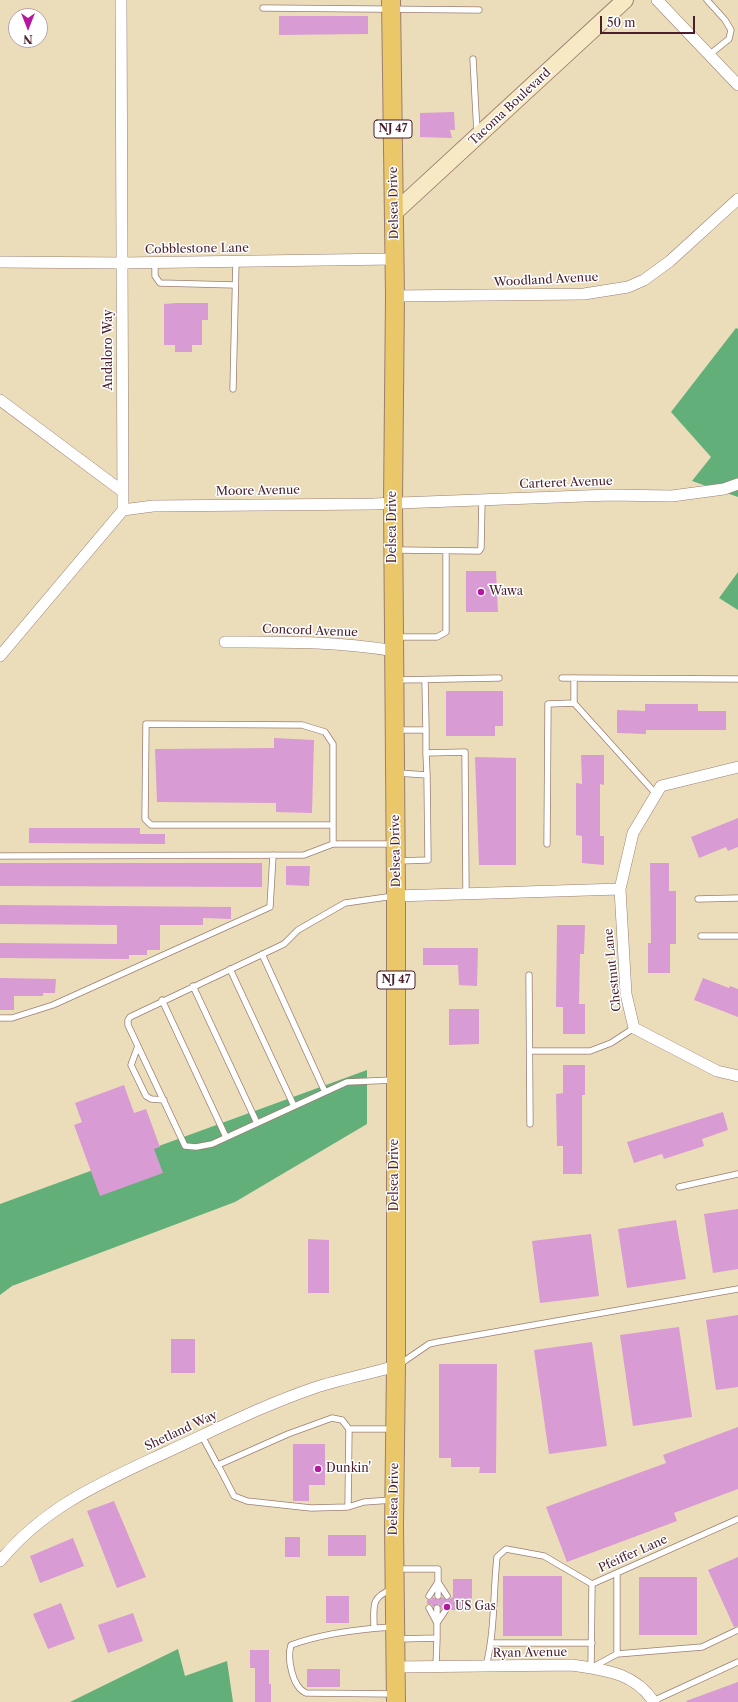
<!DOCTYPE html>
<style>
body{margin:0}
#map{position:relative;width:738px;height:1702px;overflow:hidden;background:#ecddba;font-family:"Libre Caslon Text",serif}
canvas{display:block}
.north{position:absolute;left:8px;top:8px;width:40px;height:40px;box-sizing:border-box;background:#fff;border:1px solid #b7a5aa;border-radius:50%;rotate:180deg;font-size:11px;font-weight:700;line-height:16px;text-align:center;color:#4a1f2b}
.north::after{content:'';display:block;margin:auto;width:14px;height:18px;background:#b5179e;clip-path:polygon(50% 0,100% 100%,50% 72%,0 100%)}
.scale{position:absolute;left:600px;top:16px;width:95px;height:18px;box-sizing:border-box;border:2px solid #4a1f2b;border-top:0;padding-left:5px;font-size:12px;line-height:14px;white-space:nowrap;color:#4a1f2b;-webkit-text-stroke:3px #fff;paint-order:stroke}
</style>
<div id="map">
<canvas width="738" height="1702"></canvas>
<div class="north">N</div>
<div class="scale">50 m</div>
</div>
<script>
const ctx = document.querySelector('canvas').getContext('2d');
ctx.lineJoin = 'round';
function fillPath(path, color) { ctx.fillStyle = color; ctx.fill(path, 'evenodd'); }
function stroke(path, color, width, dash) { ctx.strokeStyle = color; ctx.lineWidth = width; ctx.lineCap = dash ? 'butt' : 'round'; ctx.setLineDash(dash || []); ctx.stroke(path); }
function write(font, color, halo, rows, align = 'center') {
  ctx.font = font + ' "Libre Caslon Text",serif'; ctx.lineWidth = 3; ctx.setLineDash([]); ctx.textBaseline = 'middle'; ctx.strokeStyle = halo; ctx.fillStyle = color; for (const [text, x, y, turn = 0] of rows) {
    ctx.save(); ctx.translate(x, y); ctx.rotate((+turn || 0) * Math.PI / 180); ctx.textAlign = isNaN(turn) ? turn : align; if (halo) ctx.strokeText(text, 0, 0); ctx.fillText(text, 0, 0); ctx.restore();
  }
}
const forest = new Path2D(`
 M736,328L738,329V497L692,481L711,457L671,412Z
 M738,572V610L719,598Z
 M367,1070V1124L235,1202L12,1286L0,1295V1204Z
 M178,1649L185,1676L227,1661L233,1702H70Z`);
const building = new Path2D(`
 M279,16H368V34L279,35Z
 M454,112L455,130H450L452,138L420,137V113Z
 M177,303H208V320H202V345H192V352H175V345H164V304Z
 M466,571H496L498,612H466Z
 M446,691H503V726H495V736H446Z
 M645,704H698V711H726V730H646V734L617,733V710L645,711Z
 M274,738L314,740L312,813L276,812V803L157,802L155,749L274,748Z
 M581,755H604V785L600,784V836H604V865L582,863V836L576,835V783L582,784Z
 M475,757L516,758V865H479Z
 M738,818V847L728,851L726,847L699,858L691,837Z
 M29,828H140V834H165V844L29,843Z
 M0,863H262V887L0,886Z
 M650,863H669V891H676V944H670V973H648V943H651Z
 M286,866H310L309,886L286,885Z
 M0,905L231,907V919L203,918V925H160V950H147V955H129V959L0,958V943L117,944V925L0,924Z
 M557,925H585L584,954H580L579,1004H585V1034H563V1007H556Z
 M423,948H478L477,986L459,985L458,965H423Z
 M0,978L56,979L55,993H43V996H14V1010H0Z
 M703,978L729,988L730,986L738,989V1017L694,1000Z
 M449,1009H479V1044L449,1045Z
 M563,1065H585V1095H582V1174H563V1146H557L556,1094L563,1093Z
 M124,1085L134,1113L146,1109L160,1147L154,1149L163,1173L100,1196L74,1125L82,1122L75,1103Z
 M723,1112L728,1130L702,1139L704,1146L664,1159L662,1154L634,1163L627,1142Z
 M738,1209V1269L713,1273L704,1214Z
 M676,1220L686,1279L627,1288L618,1229Z
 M591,1234L599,1296L540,1303L532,1241Z
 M308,1239L329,1240V1293H308Z
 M738,1315V1387L716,1390L706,1320Z
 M679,1327L692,1417L633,1426L620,1335Z
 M171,1339H195V1373H171Z
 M592,1342L607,1446L549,1454L534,1350Z
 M439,1364H497L496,1473H479L480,1467H451V1458H439Z
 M738,1427V1489L674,1513L677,1521L567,1562L546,1507L666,1463L663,1455Z
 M293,1444H325V1485H309V1501H293Z
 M114,1501L146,1577L117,1588L87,1511Z
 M328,1535H366V1556H328Z
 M285,1537H300V1557H285Z
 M73,1538L84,1566L40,1583L30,1556Z
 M738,1557V1626L734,1627L708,1570Z
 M503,1576H562V1636H503Z
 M639,1577H697V1635H639Z
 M453,1579H472V1610H451V1606L448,1604L441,1609L439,1604L433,1607L431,1604H427V1600H431L433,1597L438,1600L443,1597L447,1600L453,1597Z
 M326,1596H349V1623H326Z
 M61,1603L75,1639L48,1649L33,1614Z
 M133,1613L143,1641L108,1653L98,1625Z
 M250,1650H269V1684H271V1702H255V1668H250Z
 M307,1669H340V1687H307Z
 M738,1682V1702H687L686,1701Z`);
const lane = new Path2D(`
 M707,0L725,20L731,30L729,39L709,55
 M263,8L479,10
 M473,59L477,133
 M155,262V276L160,283L235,285
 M233,389L236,261
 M396,550L479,551L481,548L482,499
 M395,637H437L446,632V551
 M562,678L738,679
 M397,680L499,678
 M425,680L426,730
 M574,703V678
 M397,730H426V753
 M398,773L427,775L426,753L465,752L466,894
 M333,825H151L145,819L146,724L302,725L325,732L333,744V844
 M547,844L548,704L574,703L656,794
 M0,856L304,855L333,844H394
 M398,861L428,860L427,775
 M698,899L738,898
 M701,936H738
 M262,954L325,1092
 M230,969L294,1106
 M529,975L530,1124
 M193,986L257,1123
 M162,1000L226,1137
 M0,1018H12L53,1005L270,907L273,855
 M138,1046L131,1065L146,1096L151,1099L164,1100
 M530,1051H590L611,1043L634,1028
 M394,1080L347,1082L212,1144L196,1147L185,1146L128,1025V1020L130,1017L284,944L298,930L345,903L394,896
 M679,1187L738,1174
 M400,1364L429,1344L438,1342L738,1289
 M349,1429H393
 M202,1436L218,1466
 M348,1507L349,1429L342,1420L332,1418L288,1434L218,1465L234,1496L247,1501L311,1508L348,1507L364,1502L392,1500
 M738,1519L592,1584L591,1668L617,1654L702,1647L738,1630
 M397,1569H438V1596
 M617,1573V1654
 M429,1596L438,1582L447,1596
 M429,1608L437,1623L447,1608
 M393,1627C358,1629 324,1633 291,1645C287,1658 292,1687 306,1693L394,1694
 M374,1628C374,1606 370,1598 392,1589
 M437,1638V1608
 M398,1639L437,1638L436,1667
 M492,1643H592
 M486,1666C495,1631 493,1594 497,1557L506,1549L544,1556L592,1584
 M653,1701L738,1662`);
const street = new Path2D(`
 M657,0L738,85
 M0,262L122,263L394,259
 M395,296L584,294L628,287L644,280L670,261L738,199
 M0,400L122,491
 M123,510L153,506L373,504L610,495L672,496L724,489L738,484
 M225,642C282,642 338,641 394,651
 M0,656L123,510L121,0
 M738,767L661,786L633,833L620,889L626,994L634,1028L717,1071L738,1076
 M396,896L620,889
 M0,1561C46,1505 105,1481 169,1451C217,1429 264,1405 314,1388C341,1379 369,1374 396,1366
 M395,1667L572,1665C604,1670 634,1672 654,1702`);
const secondary = new Path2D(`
 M394,213L625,0`);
const primary = new Path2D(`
 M391,0L395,296L393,502L396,896V1366L394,1527L396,1702`);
const markers = [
 [481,592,4,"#b5179e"],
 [318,1469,4,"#b5179e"],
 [447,1607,4,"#b5179e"]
];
const shields = [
 [393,129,38],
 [396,980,38]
];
const shieldNames = [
 ["NJ 47",393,129],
 ["NJ 47",396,980]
];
const streetNames = [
 ["Tacoma Boulevard",510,107,-43],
 ["Delsea Drive",394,203,-91],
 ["Cobblestone Lane",197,249,-1],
 ["Woodland Avenue",546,280,-3],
 ["Andaloro Way",109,350,-90],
 ["Carteret Avenue",566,483,-2],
 ["Moore Avenue",258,491,-1],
 ["Delsea Drive",393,527,-90],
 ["Concord Avenue",310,631,2],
 ["Delsea Drive",396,851,-91],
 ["Chestnut Lane",613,970,-96],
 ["Delsea Drive",395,1175,-90],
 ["Shetland Way",181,1431,-25],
 ["Delsea Drive",394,1499,-89],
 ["Pfeiffer Lane",633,1554,-24],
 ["Ryan Avenue",530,1653,-1]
];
const poiNames = [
 ["Wawa",489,592],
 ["Dunkin'",326,1469],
 ["US Gas",455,1607]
];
fillPath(forest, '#62af79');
fillPath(building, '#d89bd3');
stroke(lane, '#9b7e72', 7);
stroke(street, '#9b7e72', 12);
stroke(secondary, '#9b7e72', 18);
stroke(primary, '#9b7e72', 20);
stroke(lane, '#fff', 5.5);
stroke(street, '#fff', 11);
stroke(secondary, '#f7e9c3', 16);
stroke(primary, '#eac769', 18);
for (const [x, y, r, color] of markers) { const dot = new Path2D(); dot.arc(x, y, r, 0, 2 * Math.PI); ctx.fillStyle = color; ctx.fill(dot); stroke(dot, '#fff', 1.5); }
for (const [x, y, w] of shields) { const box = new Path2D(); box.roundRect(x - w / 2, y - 9, w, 18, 3); ctx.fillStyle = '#fff'; ctx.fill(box); stroke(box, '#4a1f2b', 1); }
write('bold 11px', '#4a1f2b', null, shieldNames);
write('12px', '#4a1f2b', '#fff', streetNames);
write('12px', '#4a1f2b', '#fff', poiNames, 'left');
</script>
